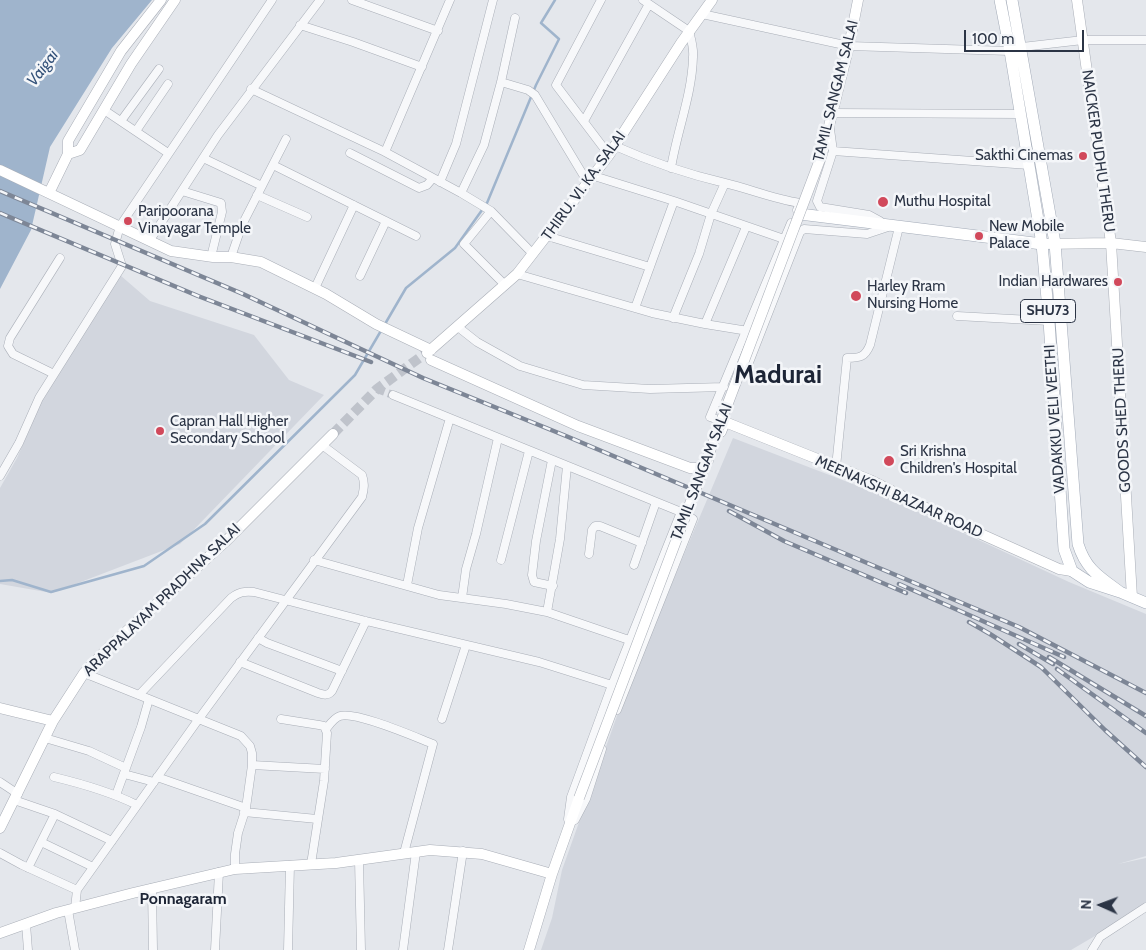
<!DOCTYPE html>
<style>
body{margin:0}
#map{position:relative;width:1146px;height:950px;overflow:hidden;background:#e4e7ec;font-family:Cabin,sans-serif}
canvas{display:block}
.north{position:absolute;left:1076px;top:880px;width:50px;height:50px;-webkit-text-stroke:4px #f4f6f9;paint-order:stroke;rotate:272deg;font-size:14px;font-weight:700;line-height:20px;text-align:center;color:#2b3445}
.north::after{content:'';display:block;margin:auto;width:18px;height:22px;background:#2b3445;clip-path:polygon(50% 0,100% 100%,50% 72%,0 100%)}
.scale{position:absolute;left:964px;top:30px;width:120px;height:22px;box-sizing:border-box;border:2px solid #2b3445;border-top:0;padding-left:6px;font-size:15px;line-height:18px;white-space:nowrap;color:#2b3445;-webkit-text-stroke:4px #f4f6f9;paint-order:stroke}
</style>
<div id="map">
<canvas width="1146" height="950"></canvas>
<div class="north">N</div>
<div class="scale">100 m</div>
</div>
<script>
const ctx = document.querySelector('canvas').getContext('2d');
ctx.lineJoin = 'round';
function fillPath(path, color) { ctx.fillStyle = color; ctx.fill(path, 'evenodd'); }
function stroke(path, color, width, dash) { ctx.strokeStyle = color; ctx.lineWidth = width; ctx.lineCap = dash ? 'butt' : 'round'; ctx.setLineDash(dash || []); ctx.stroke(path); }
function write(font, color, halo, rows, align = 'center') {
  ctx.font = font + ' Cabin,sans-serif'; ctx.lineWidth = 5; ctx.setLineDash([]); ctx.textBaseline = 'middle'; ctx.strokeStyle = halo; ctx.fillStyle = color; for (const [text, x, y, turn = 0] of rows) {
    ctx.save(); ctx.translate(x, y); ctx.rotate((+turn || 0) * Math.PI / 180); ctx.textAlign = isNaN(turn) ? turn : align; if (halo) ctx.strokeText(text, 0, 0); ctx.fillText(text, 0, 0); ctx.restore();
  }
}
const built = new Path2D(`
 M120,275L150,301L254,335L289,380L324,395L180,544L52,593L0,584V488L17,458L41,403Z
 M733,438L884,496L1069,582L1146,614V856L1118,864L1146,858V906L1071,950H541L552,918L562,870L623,699Z`);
const water = new Path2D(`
 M0,0H152L112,48L50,147L31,230L0,289Z`);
const stream = new Path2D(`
 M385,324L406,288L455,248L487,203L536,85L559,39L541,23L555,0
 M0,581L12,580L51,592L144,566L205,524L355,375L382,329`);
const streetTunnel = new Path2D(`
 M377,389L393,395`);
const secondaryTunnel = new Path2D(`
 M333,434L377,389L426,353`);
const street = new Path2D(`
 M352,0L438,31
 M601,0L556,85L609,155
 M643,0L689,31C691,39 694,48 693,57C692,95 677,131 671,168
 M702,14L849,46L1010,51
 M300,25L353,42L422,67
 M1022,47L1083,40H1146
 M501,82L528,90L535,95L588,183
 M251,89L385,152L461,193L491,211L533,254
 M104,110L168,153
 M832,113L1021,114
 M121,121L159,69
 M584,121L649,4
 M830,129L833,151L817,201L820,207L869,215L880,221
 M136,131L168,84
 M615,146C651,162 687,174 725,183C750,189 774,199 800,203L797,210
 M833,151L1029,165
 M385,152L450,0
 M350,153L419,188L427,185L433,178
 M203,158L262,186
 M273,165L416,236
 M594,176L674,201L784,239
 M440,182L456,144L493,0
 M182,191L221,203L222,212L211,257
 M461,193L484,145L501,82L515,18
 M257,195L307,217
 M491,211L464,244L505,285
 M547,236L650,267
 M150,240L218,135L320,0
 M231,257L242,225L286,139
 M517,274L652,313L705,324L748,331
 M360,276L386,221
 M315,288L354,205
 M635,308L674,201
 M957,316L1049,321
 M673,318L699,254L711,214L725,183
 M705,324L746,227
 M458,327L477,342L520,366L583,385L650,389L724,387
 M748,365L800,232L804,229L867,234L888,227
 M54,374L13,354L8,346L10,338L60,258
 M393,395L681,512L693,519L617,710
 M725,422L710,417L791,223
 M552,460L536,541L532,575L534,582L553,586
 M836,467L847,358C860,358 865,357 870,345L899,227
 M0,476L19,443L39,398L122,266L115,244L120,226L272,0
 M589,554L592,530L595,526H600L642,543
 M314,560L439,595L506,604L547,612L629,640
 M501,560L529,451
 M634,565L656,502
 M407,585L418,528L450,418
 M462,598L466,569L476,534L498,438
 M547,612L560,539L567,466
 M258,638L267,643L342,671
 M240,662L318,693C324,695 328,696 332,691L366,621
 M84,673L241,736L250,746L252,753V765L246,808L238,833L235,854V869
 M139,695L231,598C239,592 244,591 254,592L366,621L539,662L612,685
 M281,719L319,725L324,726L327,733L324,781L311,864
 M442,719L466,645
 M326,729C330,724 334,718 340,716C356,711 415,737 433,744L404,853
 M45,738L89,751L126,768
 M252,765L325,769
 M124,774L154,782
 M54,777C83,784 111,792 137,805
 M157,777L246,808
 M0,782L18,794
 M116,795L141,727L149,699
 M14,800L55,814L112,841
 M244,812L317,819
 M568,819L571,797L612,685L681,512
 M575,820L586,799L602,749
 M41,842L93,867
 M0,853L22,865L77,890
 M359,860L361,950
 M28,868L55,814
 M152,888L153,950
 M75,908L77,890L198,720L362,497C364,489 365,483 362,475L322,445
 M68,910L75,950
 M26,924L28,950
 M215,950L219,872
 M288,950L290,865
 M403,950L416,852
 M448,950L463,851
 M1092,950L1100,937L1146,907`);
const secondary = new Path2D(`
 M1077,0L1111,243L1132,597
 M68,154L80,150L131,64L175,0
 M822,154L849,46L858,0
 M0,170L171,251L213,257H231L261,262L326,294L376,324L431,350
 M49,193L68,154V141L121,51L161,0
 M1042,244L1111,243L1146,247
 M427,353L517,274L609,155L681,43L712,0
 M431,360L578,426L690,468H701L708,461
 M721,432L725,422L870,480L952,521L1059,569L1072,571
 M0,708L53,721
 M0,828L53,721L84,673L108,648L225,542L333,434
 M0,933L56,913L133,893L235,869L336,863L430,850L482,854L552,874
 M529,950L552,874L579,798`);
const primary = new Path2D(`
 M1000,0L1010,51L1042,244L1049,321L1064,549L1072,571
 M1012,0L1055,243L1078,544C1086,570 1100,577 1120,592
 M800,214L1042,244
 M1072,571L1089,582L1120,592L1146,603`);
const rail = new Path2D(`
 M0,191L243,294L423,378L566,436L1019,627L1146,693
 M0,213L198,296L371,362
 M729,511L784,541L906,593
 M899,584L1064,657
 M969,622L990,634L1041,667L1105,730L1146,767
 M1019,644L1053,664
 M1049,657L1146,716
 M1057,669L1146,733`);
const secondaryBridge = new Path2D(`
 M579,798L822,154`);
const markers = [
 [1083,156,5,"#d1495b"],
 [883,202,6,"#d1495b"],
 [128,221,5,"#d1495b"],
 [979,236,5,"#d1495b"],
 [1118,282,5,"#d1495b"],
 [856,296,6,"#d1495b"],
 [160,431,5,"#d1495b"],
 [889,461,6,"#d1495b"]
];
const shields = [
 [1048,311,55]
];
const shieldNames = [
 ["SHU73",1048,311]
];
const streetNames = [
 ["TAMIL SANGAM SALAI",836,91,-76],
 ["NAICKER PUDHU THERU",1098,151,82],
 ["THIRU. VI. KA. SALAI",584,186,-54],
 ["VADAKKU VELI VEETHI",1055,419,-94],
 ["GOODS SHED THERU",1122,420,-93],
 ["TAMIL SANGAM SALAI",702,472,-69],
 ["MEENAKSHI BAZAAR ROAD",899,497,24],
 ["ARAPPALAYAM PRADHNA SALAI",162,600,-44]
];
const poiNames = [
 ["Sakthi Cinemas",1073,156,"right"],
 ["Muthu Hospital",894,202],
 ["Paripoorana",138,212],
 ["Vinayagar Temple",138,229],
 ["New Mobile",989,227],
 ["Palace",989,244],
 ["Indian Hardwares",1108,282,"right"],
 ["Harley Rram",867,287],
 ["Nursing Home",867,304],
 ["Capran Hall Higher",170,422],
 ["Secondary School",170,439],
 ["Sri Krishna",900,452],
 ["Children's Hospital",900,469]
];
const waterNames = [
 ["Vaigai",43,68,-53]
];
const neighbourhoodNames = [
 ["Ponnagaram",183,899]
];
const townNames = [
 ["Madurai",778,376]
];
fillPath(built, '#d2d6de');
fillPath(water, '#9fb4cc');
stroke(stream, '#9fb4cc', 2.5);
stroke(streetTunnel, '#bfc3cb', 8, [8, 4]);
stroke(secondaryTunnel, '#bfc3cb', 10, [10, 5]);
stroke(street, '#a9aeb7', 9);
stroke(secondary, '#a9aeb7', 11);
stroke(primary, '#a3abb8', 12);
stroke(street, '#f7f8fa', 8);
stroke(secondary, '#fff', 10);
stroke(primary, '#fff', 11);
stroke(rail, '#7d8696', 4.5);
stroke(rail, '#f4f6f9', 2.5, [8]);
stroke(secondaryBridge, '#a9aeb7', 11, []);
stroke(secondaryBridge, '#fff', 10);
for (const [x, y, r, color] of markers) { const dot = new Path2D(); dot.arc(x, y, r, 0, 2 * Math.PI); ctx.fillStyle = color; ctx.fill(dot); stroke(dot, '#f4f6f9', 2); }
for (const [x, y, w] of shields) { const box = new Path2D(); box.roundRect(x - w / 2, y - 11.5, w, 23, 4); ctx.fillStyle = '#f4f6f9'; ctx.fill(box); stroke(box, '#2b3445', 1); }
write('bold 14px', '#2b3445', null, shieldNames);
write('15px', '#2b3445', '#f4f6f9', streetNames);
write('15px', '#2b3445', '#f4f6f9', poiNames, 'left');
write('italic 16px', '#34527a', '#f4f6f9', waterNames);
write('bold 16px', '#1d2536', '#f4f6f9', neighbourhoodNames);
write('bold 25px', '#1d2536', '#f4f6f9', townNames);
</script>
